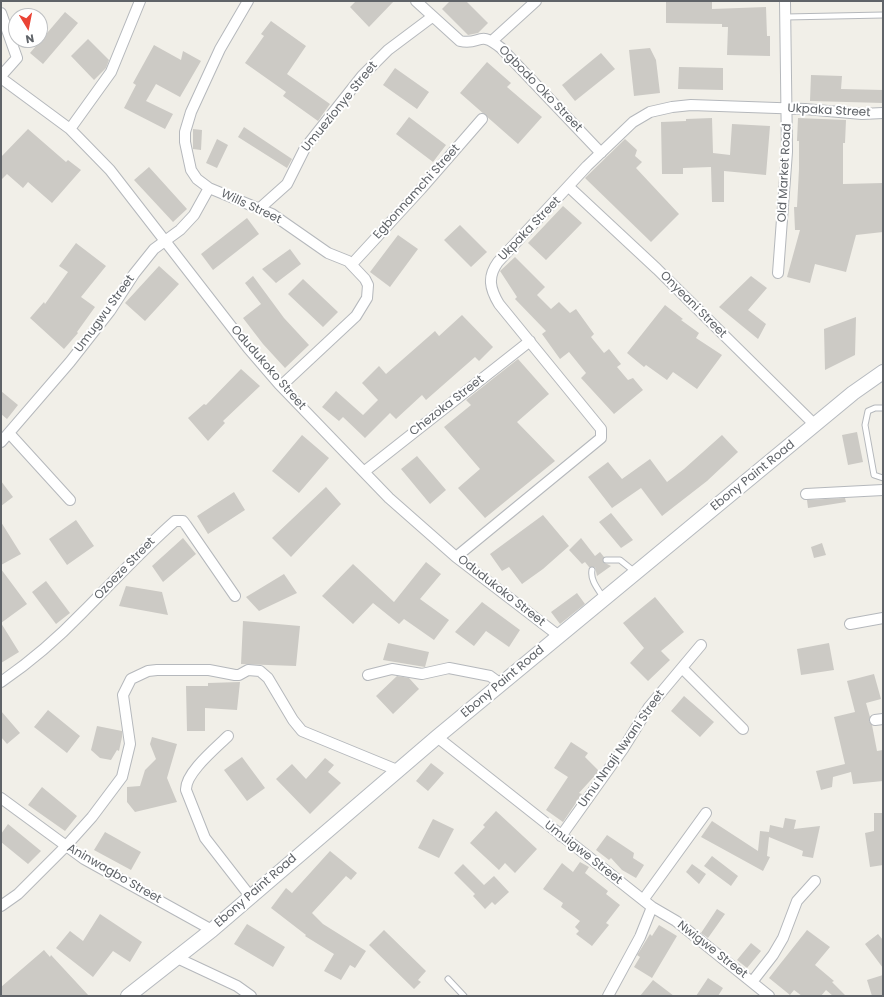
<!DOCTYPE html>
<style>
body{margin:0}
#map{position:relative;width:884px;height:997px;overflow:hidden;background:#f1efe8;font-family:Poppins,sans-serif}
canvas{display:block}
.frame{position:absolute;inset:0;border:2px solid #5f6368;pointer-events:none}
.north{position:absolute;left:8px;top:8px;width:40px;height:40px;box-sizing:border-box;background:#fff;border:1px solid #bfc1c3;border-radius:50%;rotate:170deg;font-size:11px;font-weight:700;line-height:16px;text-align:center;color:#5f6368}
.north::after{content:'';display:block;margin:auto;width:14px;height:18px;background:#ea4335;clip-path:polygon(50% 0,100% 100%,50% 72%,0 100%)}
</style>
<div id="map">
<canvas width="884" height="997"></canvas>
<div class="frame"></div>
<div class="north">N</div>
</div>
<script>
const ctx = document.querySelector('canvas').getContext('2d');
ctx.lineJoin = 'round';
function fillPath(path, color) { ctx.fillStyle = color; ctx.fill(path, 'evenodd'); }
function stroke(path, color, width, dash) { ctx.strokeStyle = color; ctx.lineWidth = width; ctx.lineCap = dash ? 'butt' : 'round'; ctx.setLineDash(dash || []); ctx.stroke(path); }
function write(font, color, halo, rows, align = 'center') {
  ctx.font = font + ' Poppins,sans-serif'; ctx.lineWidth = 4; ctx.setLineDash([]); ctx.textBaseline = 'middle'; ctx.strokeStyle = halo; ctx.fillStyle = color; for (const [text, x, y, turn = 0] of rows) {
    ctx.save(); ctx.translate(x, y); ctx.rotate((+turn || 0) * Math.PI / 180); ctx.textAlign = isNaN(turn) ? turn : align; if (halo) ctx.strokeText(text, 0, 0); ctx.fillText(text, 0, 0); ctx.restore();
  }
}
const building = new Path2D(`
 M356,1H394L369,27L350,7Z
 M450,1H466L488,23L478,33L468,35L442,9Z
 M666,1L712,2V9L766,7L767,36H770V56L727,55L728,27H722V24L666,23Z
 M65,12L78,23L43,64L30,53Z
 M271,21L306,46L287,74L330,104L318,121L283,96L286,92L245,63L264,36L261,34Z
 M88,39L109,60L106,68L94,80L71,56Z
 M154,45L181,60L183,51L201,61L180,97L156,84L146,101L173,114L165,129L124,108L136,85L133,83Z
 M650,48L656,60L660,93L634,96L629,50Z
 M601,53L615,69L575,101L562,85Z
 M487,62L511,83L507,87L542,117L518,144L460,93Z
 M679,67L723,68V90L678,89Z
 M395,68L429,92L417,109L383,85Z
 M811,75L842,76L841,89L883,90V103L810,101Z
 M409,117L446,145L433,162L396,134Z
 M712,118L713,153L730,155L732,124L770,126L766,175L724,171V202H712L711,167L683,168V174H662L661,122L686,121V119Z
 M798,118L846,120L845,143H843V184L883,183V232L856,235L846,272L815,264L810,283L787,277L800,230H795L794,207H797L799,169V141H797Z
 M244,127L292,159L287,168L238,137Z
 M28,129L66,162L68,160L81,170L52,203L28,182L23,188L7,174L1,180V157Z
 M193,129L202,130L201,150L193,149Z
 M217,139L228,145L217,168L206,163Z
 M625,139L637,150L635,156L642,162L636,168L679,214L651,242L585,178Z
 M149,167L187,209L173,222L134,180Z
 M563,206L582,223L546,260L528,243Z
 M247,218L259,234L213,270L201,254Z
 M460,225L487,252L471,267L444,240Z
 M398,235L418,249L390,287L370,272Z
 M76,243L106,266L81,297L95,307L77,332L78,333L64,349L30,318L44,302L45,304L68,272L59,266Z
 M290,249L301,264L276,283L262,269Z
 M515,257L545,287L537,295L551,309L559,302L570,313L576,309L594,334L591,337L604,353L609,349L621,364L617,367L628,380L633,378L643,390L614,414L581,378L586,373L569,352L560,359L542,334L546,331L515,299L517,297L500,271Z
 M159,266L179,284L145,321L125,303Z
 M253,276L284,318L309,345L285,368L263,344L243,318L261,304L245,283Z
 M751,276L767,288L748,310L766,324L758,339L719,307Z
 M303,279L338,312L323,327L288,294Z
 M665,305L683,319L681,320L699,333L696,338L722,355L697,389L673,372L667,380L646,365L644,367L627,353Z
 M462,315L493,347L479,361L475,357L426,400L422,395L396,419L390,413L365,438L343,417L339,421L322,407L336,391L363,415L378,400L362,383L379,366L386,374L435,331L439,336Z
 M856,317L855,355L825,370L824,329Z
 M518,359L549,394L517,422L555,461L485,518L458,488L480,469L444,427L471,405L466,400Z
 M241,369L260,386L223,421L225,423L208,441L188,418L204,404L206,405Z
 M1,391L18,405L7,419L1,414Z
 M857,432L863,462L848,465L842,435Z
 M302,435L329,458L299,493L272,471Z
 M722,435L738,452L707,481L662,516L641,488L612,508L588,477L608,462L622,479L650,459L667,482L684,469Z
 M417,456L446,490L430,504L401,469Z
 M1,481L13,497L1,506Z
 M326,487L341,504L291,557L272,538Z
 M234,492L245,510L208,534L197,516Z
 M845,498L846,502L808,508L807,500Z
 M611,513L633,540L621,548L599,522Z
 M543,515L569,546L543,569L522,584L509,567L502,571L490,554Z
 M76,520L94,546L67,565L49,539Z
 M1,522L21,554L1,565Z
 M183,538L196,554L163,582L152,566Z
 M581,538L595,556L600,552L604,557L603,562L611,566L597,576L595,567H589L585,562L582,564L569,550Z
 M822,543L826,555L814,558L811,547Z
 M426,562L441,574L420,599L449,620L434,640L404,619L399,624L373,603L353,624L322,596L353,564L394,602Z
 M1,569L27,604L1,623Z
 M284,574L297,593L259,611L246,597Z
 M46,581L70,613L56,624L32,592Z
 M126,586L162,592L168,615L119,606Z
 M577,593L585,604L560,624L551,612Z
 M655,597L684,632L661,651L670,660L648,681L630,663L644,648L623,623Z
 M482,602L520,630L509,647L486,631L474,646L455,632Z
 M243,621L300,626L296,666L241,664Z
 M1,623L19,652L1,663Z
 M388,643L429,652L425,667L383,660Z
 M829,643L834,670L801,675L797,649Z
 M874,674L881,699L866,703L870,717L869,721L872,725L877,751L883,750V781L853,784L851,772L833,777L832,787L821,790L816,771L845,764L834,717L855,712L847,681Z
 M397,676L409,678L419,689L393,714L376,696Z
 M240,682L237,710L205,708V731H187L186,686H208V683Z
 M684,696L714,722L700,737L671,711Z
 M48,710L80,736L67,753L34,727Z
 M1,711L20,733L7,744L1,737Z
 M97,726L122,731V737L119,751L117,750L111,760L100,758L91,750Z
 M152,737L177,744L167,778L177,802L135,812L127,802V787L140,786L145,770L156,759L150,744Z
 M571,742L588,753L585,757L599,771L579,793L582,794L563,822L546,810L568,777L554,768Z
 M242,757L265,788L247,801L224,770Z
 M325,758L334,765L328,772L341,783L310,814L276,779L292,764L306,779Z
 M431,763L444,773L428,791L416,781Z
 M42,787L77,816L65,831L28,805Z
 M496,811L537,849L515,873L505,863L499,870L470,843L485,827L483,825Z
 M874,813H883V865L870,867L865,833L874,831Z
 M785,818L796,820L794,829L820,826L813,858L802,856L803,851L769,837L767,856L770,857L763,871L701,837L712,821L758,851L760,831L769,832L770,825L783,828Z
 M433,819L454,829L439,858L418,848Z
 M8,824L41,851L28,864L1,842V834Z
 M105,832L141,852L131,870L94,850Z
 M607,835L634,853L633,858L644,865L636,878L622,870L611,858L609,860L596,850Z
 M330,851L357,873L351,880L346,876L312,913L323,924L366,951L355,968L350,965L341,980L324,971L334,954L305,936L306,935L271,908L286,888L292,893Z
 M712,856L738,876L731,886L704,866Z
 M580,862L589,867L585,873L608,891L606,894L620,905L606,923L609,925L592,946L576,934L579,931L575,927L580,921L561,907L563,903L543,889L562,863L573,872Z
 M463,864L484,885L494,876L509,892L495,905L492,902L485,909L473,896L475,894L454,873Z
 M692,864L706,874L699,884L686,872Z
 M717,909L725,914L708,938L701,933Z
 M100,914L142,942L130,962L113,951L93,977L56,948L70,931L83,941Z
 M247,924L285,947L273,967L234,944Z
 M659,925L677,936L652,978L634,967L640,957L637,955L639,952L650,934L652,936Z
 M384,930L426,971L418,980L421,982L414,989L369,945Z
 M807,930L830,947L815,965L834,981L832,982L846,996H833L826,990L821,996H802L794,990L790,995L769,978Z
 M878,934L883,940V968L865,944Z
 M751,943L761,951L747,968L737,960Z
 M44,950L50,957L51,955L89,996H1V987Z
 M883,975V996H872L867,980Z
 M708,978L723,988L718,996H696Z
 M653,980L674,996H640Z`);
const lane = new Path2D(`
 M786,17L883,15
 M883,408H875L868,411L865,425L874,475L883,478
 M606,560H620L635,572
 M592,570C590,580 598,589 603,597
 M448,979L464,996`);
const street = new Path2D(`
 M248,1L220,49L191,112L185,132V142L191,170L197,179L209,188L272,214L328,253L348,261L365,279L368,285L367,298L356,316L281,386
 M416,1L460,41C481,46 478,29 501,48L601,153
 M1,13L17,58L1,76
 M492,41L536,1
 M1,78L70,129L110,170L248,348L279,384L389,498L456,557L559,636
 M70,129L111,72L140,1
 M569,187L657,269L815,425
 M259,209L287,184L305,148L362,76L388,50L432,17
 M352,264L421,189L482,119
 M778,273L787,152L785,1
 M9,433L70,500
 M1,442L70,362L110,311L134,274L154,249L180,230L194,215L209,188
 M365,471L530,341
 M806,494L883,490
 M456,557L601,438V429L499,304C490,289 487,277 498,262L587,166L633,122L650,112L672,107L691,105L805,109L862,114L883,113
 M850,624L883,618
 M682,668L743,729
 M368,675L392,669L422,674L449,668L490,676L501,684
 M1,682C30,662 57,639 82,613C113,582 142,550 175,521H183L186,525L235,596
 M875,720L883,719
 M228,736C217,747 185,773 186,790L205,838L250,896
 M437,737L652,907L640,937L608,996
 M1,798L84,859L212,930
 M561,836L623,749L649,707L701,645
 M643,900L706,813
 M1,906L18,894L66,846L92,817L122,777L130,744L123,695L131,679L148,671L157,670H209L235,675H239L248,670L260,671L268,678L293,720L302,731L397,770
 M652,907L676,921L769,996
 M175,957L237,986L251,996
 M752,982L773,955L783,938L797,901L815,881`);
const secondary = new Path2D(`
 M128,996L212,930L437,737L853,393L883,372`);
const streetNames = [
 ["Ogbodo Oko Street",540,89,46],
 ["Umuezionye Street",340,107,-51],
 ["Ukpaka Street",829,111,3],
 ["Old Market Road",785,173,-87],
 ["Egbonnamchi Street",417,192,-48],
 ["Wills Street",251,207,25],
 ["Ukpaka Street",530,229,-46],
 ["Onyeani Street",693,305,45],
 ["Umugwu Street",105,314,-54],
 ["Odudukoko Street",268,368,49],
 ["Chezoka Street",447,406,-38],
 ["Ebony Paint Road",753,476,-39],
 ["Ozoeze Street",125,569,-46],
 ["Odudukoko Street",501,591,38],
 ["Ebony Paint Road",503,682,-40],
 ["Umu Nnaji Nwani Street",622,749,-55],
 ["Umuigwe Street",583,853,38],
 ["Aninwagbo Street",114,874,30],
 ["Ebony Paint Road",256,891,-41],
 ["Nwigwe Street",712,950,38]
];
fillPath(building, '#cccac5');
stroke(lane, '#b5b8bc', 7);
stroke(street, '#b5b8bc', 12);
stroke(secondary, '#b6babf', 16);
stroke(lane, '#fff', 5);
stroke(street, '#fff', 10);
stroke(secondary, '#fff', 14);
write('12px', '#5f6368', '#fff', streetNames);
</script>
